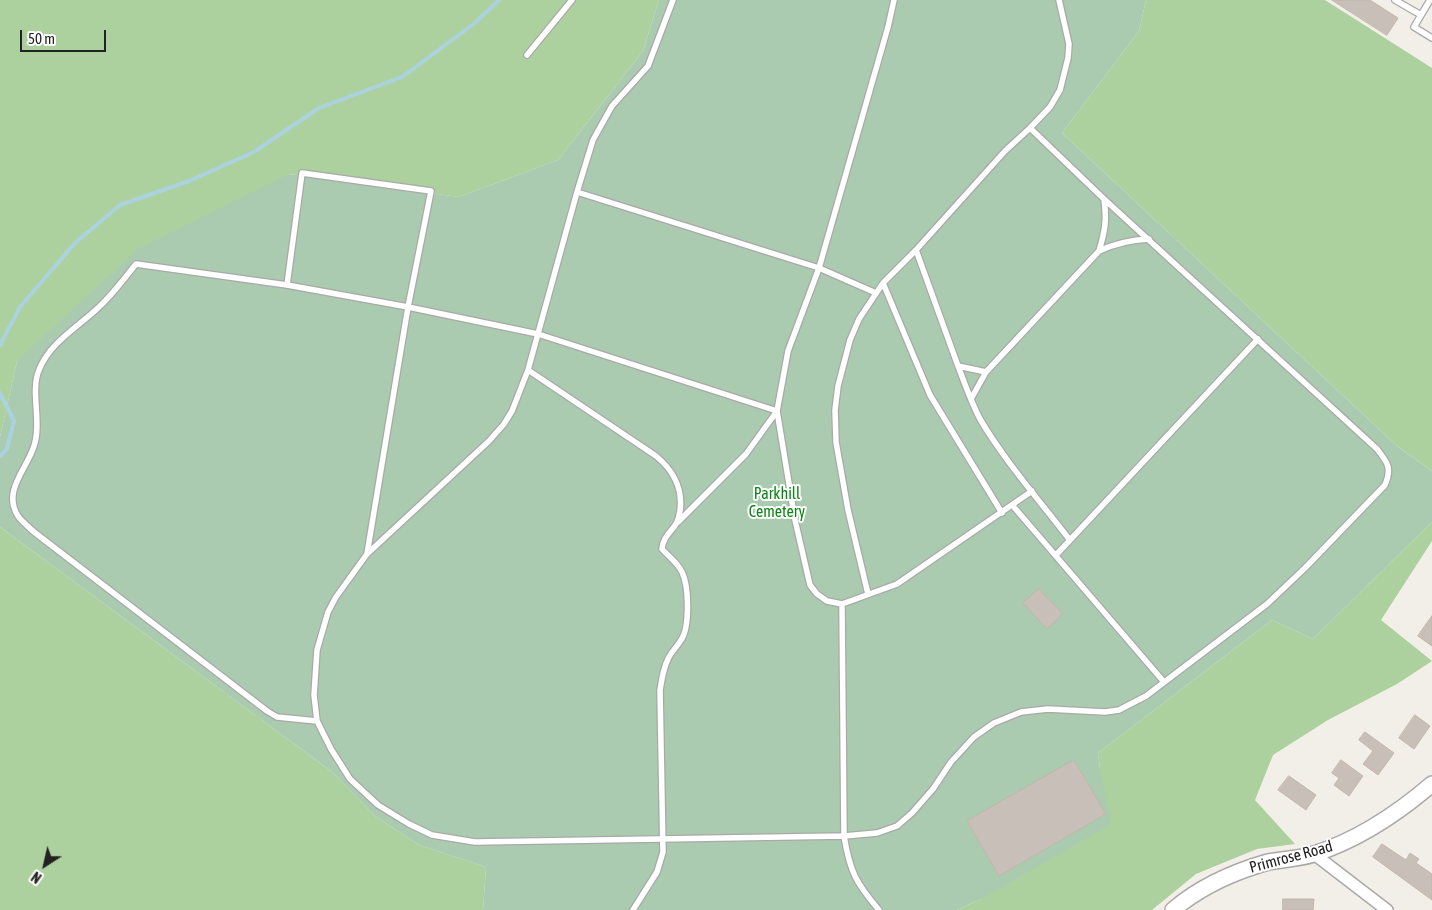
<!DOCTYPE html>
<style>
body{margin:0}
#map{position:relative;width:1432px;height:910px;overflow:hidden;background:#f2efe9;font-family:"Asap Condensed",sans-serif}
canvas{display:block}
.north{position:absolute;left:20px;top:840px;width:50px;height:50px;-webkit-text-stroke:4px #fff;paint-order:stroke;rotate:215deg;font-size:14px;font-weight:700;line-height:20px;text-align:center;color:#222}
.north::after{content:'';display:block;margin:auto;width:18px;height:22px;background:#222;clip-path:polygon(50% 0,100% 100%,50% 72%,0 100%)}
.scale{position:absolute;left:20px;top:30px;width:86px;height:22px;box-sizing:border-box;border:2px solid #222;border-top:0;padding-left:6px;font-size:15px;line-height:18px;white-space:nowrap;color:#222;-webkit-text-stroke:4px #fff;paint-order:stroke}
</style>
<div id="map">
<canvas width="1432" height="910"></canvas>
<div class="north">N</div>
<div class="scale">50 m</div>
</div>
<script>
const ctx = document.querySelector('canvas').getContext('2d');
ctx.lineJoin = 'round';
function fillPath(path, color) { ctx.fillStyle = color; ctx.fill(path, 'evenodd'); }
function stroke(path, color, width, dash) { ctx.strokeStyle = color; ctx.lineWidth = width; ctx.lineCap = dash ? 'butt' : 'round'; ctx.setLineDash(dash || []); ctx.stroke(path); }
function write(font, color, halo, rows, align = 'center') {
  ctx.font = font + ' "Asap Condensed",sans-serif'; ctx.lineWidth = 4; ctx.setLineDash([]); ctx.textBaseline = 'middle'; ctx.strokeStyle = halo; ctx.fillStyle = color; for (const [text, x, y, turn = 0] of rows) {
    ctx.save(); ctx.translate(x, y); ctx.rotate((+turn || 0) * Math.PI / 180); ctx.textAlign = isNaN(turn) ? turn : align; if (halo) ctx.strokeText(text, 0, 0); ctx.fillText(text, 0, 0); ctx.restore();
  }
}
const forest = new Path2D(`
 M0,0H659L643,51L558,160L459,197L289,174L17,361L0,437Z
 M1146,0H1325L1432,68V471L1397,446L1062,133L1139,31Z
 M1432,522V541L1381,620L1432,661L1397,684L1328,720L1273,755L1255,800L1295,844L1257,849L1196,874L1152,910H957L981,899L1100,769L1098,753L1272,620L1313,639Z
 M0,527L331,771L375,816L419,845L486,867L483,910H0Z`);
const cemetery = new Path2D(`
 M659,0H1146L1139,31L1062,133L1397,446L1432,471V522L1313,639L1272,620L1098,753L1100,769L1111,824L981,899L957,910H483L486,867L419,845L375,816L331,771L0,527V437L17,361L138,249L289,174L459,197L558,160L643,51Z`);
const stream = new Path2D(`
 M0,345L20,307L75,243L120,205L189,181L254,152L319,108L402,77L475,23L499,0
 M0,393L14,421L7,449L0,456`);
const building = new Path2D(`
 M1332,0H1370L1398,18L1387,35Z
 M1039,589L1063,614L1047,629L1023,603Z
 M1432,616V646L1418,636Z
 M1415,715L1430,726L1414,749L1399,738Z
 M1365,732L1394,753L1378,775L1363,764L1373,751L1359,740Z
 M1074,760L1106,814L999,876L967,821Z
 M1341,760L1363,776L1349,796L1334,785L1339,778L1332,773Z
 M1289,776L1316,795L1306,810L1278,790Z
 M1382,844L1406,860L1410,853L1419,859L1416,863L1432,874V900L1373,857Z
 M1283,899H1314L1313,910H1283Z`);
const service = new Path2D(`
 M1395,0L1421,15
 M1430,0L1414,27L1432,38
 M527,55L572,0
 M577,192L819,268L876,293
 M916,250L958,366L986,372L1099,251C1116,243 1130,240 1149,239
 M1099,251C1105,231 1107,220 1104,199
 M883,283L930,395L1002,513
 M287,285L302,173L431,191L408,307L367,554L336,597L328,612L317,650L314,695L317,721L331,749L350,779L378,805L409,824L432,835L475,842L844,836L877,833L897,826L912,813L933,789L951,762L974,737L994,723L1021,712L1048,709L1105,712L1119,710L1146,696L1267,604L1305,568L1385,485C1392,468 1388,463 1377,449L1104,199L1030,128
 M958,366C965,384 971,402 980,419C1004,460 1040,501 1069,539
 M528,370L656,456C674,471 683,488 680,511C679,514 679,519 677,522C672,532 663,536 662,549C668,556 678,563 682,572C689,586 690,627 681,640C677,647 671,652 668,659C663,669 662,679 660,690L663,852L657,872L633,910
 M971,399L986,372
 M1013,506L1164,682
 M367,554L489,441L504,424L512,411L528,370L577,192L593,140L612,106L648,66L673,0
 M1056,555L1258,339
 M868,594L848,510L836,442L835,410L838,386L850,340L859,319L883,283L916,250L1005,151L1030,128L1050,107L1060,90L1068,58L1069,44L1059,0
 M842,604L897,584L1032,491
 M317,721L277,717L267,711L34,532C29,527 22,522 18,516C2,491 27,469 34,446C42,422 30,391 39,370C50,342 78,327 99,307C113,294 124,279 136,264L287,285L408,307L538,334L777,411L746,454L678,522
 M879,910C856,883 850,872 844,836L842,604L827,601L817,594L810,585L795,520L777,411L788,351L819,268L888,27L894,0`);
const minor = new Path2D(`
 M1314,854L1387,910`);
const tertiary = new Path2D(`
 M1173,910C1201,886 1233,872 1268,862C1283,859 1299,859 1314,854C1358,840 1397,814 1432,784`);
const parkNames = [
 ["Parkhill",777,494],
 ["Cemetery",777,512]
];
const streetNames = [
 ["Primrose Road",1291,857,-15]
];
fillPath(forest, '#add19e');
fillPath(cemetery, '#aacbaf');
stroke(stream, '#aad3df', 4);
fillPath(building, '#c7bfb8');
stroke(building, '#c4b6ab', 1);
stroke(service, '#a9a9a9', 8);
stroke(minor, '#a9a9a9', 14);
stroke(tertiary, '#a9a9a9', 18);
stroke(service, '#fff', 5.5);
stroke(minor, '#fff', 11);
stroke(tertiary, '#fff', 15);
write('16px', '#0c8416', '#fff', parkNames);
write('16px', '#222', '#fff', streetNames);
</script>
